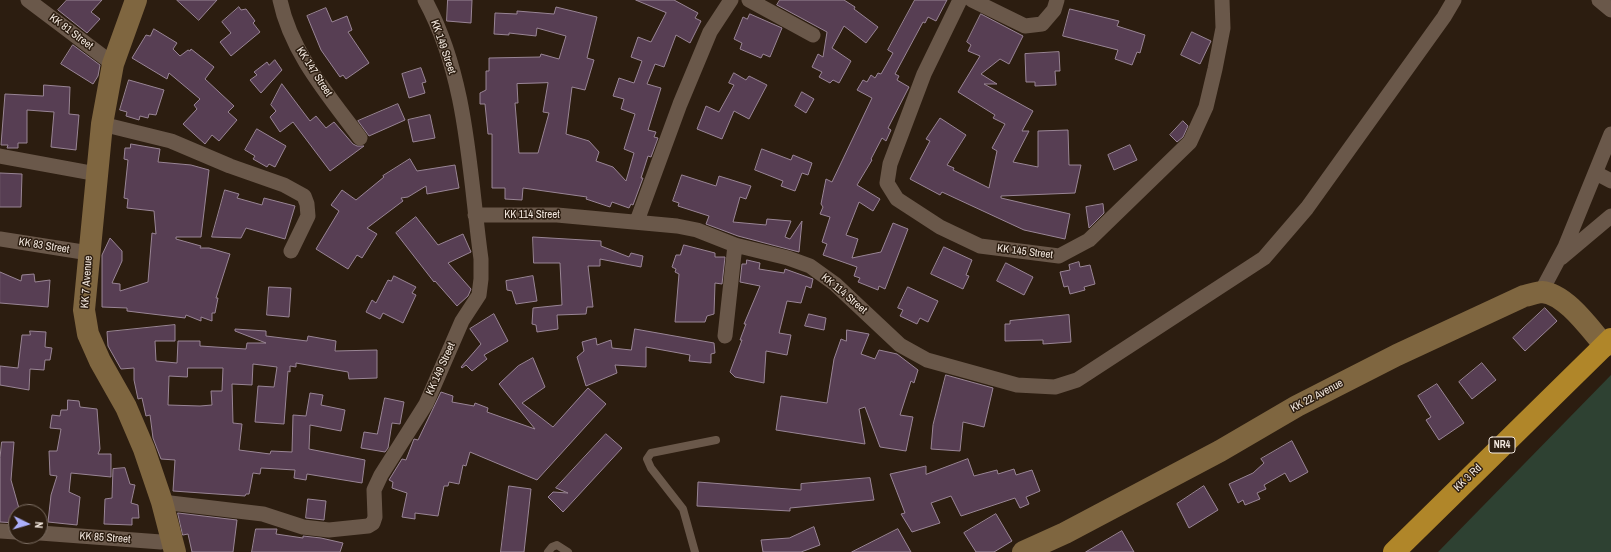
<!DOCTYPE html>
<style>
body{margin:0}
#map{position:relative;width:1611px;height:552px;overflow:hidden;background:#2c1d10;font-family:"Archivo Narrow",sans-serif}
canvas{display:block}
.north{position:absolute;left:8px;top:504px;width:40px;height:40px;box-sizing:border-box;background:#2c1d10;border:1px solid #7c6e63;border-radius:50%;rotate:95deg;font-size:11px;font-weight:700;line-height:16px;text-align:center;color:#f3e8df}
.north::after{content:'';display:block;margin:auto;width:14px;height:18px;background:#abaffb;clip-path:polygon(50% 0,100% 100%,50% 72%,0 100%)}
</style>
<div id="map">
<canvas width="1611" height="552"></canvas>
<div class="north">N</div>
</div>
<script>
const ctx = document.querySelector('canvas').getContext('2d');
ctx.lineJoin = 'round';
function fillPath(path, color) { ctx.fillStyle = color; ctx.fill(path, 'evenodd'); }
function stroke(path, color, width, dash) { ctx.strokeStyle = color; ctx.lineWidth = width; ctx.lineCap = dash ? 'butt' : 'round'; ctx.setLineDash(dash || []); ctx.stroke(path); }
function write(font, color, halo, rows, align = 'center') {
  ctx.font = font + ' "Archivo Narrow",sans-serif'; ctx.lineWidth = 3; ctx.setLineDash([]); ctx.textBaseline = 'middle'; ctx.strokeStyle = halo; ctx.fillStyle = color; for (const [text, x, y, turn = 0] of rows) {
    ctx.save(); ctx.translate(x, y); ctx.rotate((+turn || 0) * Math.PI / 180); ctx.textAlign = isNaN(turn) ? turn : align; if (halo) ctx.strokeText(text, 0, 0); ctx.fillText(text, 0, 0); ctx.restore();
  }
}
const green = new Path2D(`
 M1611,375V552H1438Z`);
const building = new Path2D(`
 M67,0H102L91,12L100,19L87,33L58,10Z
 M177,0H217L199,20Z
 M448,0H472L471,23L447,21Z
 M636,0H674L698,13L695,18L701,21L690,43L676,35L664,67L655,64L647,84L661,88L648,130L656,132L654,137L658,138L651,157L648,156L641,178H643L633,205L631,204L629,208L612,202L610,207L586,199L587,197L523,188L522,200L505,199V188H492V134H488L485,104H480V93L486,90V71H489V58L540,57L541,54L559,59L566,36L537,28L536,36L509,33V35L494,34L495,13L517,14V11L554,14L556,7L597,17L587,58L594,60L585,90L572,87L566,134L589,141L599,152L596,161L613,167L626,181L634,153L624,149L635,114L621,109L624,99L613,96L619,78L634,83L642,61L631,57L638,37L651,42L666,13ZM548,83L543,112L549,113L538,153H519L515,103H518L517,84Z
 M780,0H844L855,7L854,9L878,27L866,43L844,26L832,48L851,61L839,83L833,80L830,83L819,77L822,72L812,67L818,54L823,57L827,32L777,5Z
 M915,0H947L936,21L928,17L925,23L923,22L895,74L899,76L897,80L909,87L888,128L891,130L886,141L882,138L871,159L872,160L857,185L880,199L873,211L859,202L846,235L858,239L852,258L881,252L893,223L908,229L885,289L879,286L878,290L858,282L860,278L854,276L857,267L823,255L827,244L822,242L830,217L820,214L823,207L821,204L826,179L832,182L872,98L857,90L863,80L867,82L871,75L875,78L878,73L881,74L893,53L888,50Z
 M239,7L241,10L246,9L255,21L253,23L260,32L231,56L220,42L231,33L222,22Z
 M326,8L332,22L347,16L352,30L348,32L369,63L346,79L343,75L340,77L321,50L307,16Z
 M1070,9L1119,21L1117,26L1145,35L1140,53L1137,52L1132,65L1115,59L1118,50L1063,36Z
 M750,14L782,28L770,57L763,54L761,58L740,49L742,43L734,39L743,17L747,19Z
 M981,14L1023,36L1009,64L1000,59L981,74L997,84H984L1033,111L1022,131H1029L1013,162L1038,167V131L1068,130L1069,165H1081L1075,193L1001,196V198L1070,214L1065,239L1024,230L942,192L940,195L910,179L930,141L926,139L940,118L966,135L947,165L954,168L953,170L989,188L997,151L992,148L1005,124L993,118L995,115L958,92L980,56L968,51L971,45L967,42Z
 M154,29L177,43L173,49L180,56L188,50L190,51L191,49L214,67L205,79L234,106L228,112L237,120L219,141L212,135L205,144L183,124L197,109L194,105L200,99L169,73L167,79L132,58L146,35L150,36Z
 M1192,32L1211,41L1200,64L1181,55Z
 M73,45L100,65L98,76L93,84L61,64Z
 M1059,52L1060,71H1055L1056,85L1035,86V82H1026L1025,54Z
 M275,60L282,70L261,93L250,80L257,75L254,72L267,62L269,65Z
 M421,68L426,82L422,83L425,93L409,98L402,74Z
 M734,73L746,80L749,76L767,85L749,119L734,111L722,139L697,129L706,106L719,112L734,85L729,83Z
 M129,80L164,90L156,115L149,114L148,118L140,116L139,120L126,116L127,112L120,110Z
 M282,84L310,121L316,116L326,128L334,122L353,144L357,146H364L330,171L293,122L280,132L270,117L276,111L271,105Z
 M44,85L70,87L69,114L79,115L76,150L51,147L54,112L27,110V143H18V148H7L8,145H1L5,94L43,96Z
 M802,92L814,99L806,113L795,106Z
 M398,104L405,120L369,136L358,121Z
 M430,115L435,138L413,142L408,120Z
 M1183,121L1188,126L1183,137L1177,142L1170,135Z
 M257,129L286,146L275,167L269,164L267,167L253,159L255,156L245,150Z
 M131,144L160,149L158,162L191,165L209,170L201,237H176V239L201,246L200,248H209L230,254L216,298H218L215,313H212V321L201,317V321L186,315L185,318L127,311V308L102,307V255L110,238L122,251V261L112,283L120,284V291L148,282L152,233L156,234L154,211L127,208L128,199L124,198L128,160L124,159L125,148H130Z
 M1130,145L1137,160L1114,170L1108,155Z
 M762,149L791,160L793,155L812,163L808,175L802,173L795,191L781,186L783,181L755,170Z
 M410,159L417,171L455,165L459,188L427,194L426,186L408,197L401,198L403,201L367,228L377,234L362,258L357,255L348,269L316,249L339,211L331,205L342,190L356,200L384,177L383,176Z
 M0,173L22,174L21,207H0Z
 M682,175L716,186L719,176L751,186L746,199L740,197L733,222L766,225L767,219L791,221L785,237L790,239L802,221L799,252L738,236L706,224L709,216L678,206L679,203L673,201Z
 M225,190L239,194L237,198L262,205L264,198L295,206L285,239L246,228L241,238L212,237Z
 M1103,204L1104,213L1089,228L1086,207Z
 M416,217L438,245L463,234L471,252L448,263L471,289L468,296L457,306L435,281L434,282L396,233Z
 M533,237L601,241V246L629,257L631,253L643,256L641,267L600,259V266H588L593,307H587L586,314L557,315L558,329L537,332L536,325L532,324L533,308L562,305L560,263H534Z
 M684,245L715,253V257H725L722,284L715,283L714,314L707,316L705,322H675L679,274L675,272L676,269L672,267L676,255H680Z
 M944,247L972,260L966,275L969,276L963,289L931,274Z
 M747,260L760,263L759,269L784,273L785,269L813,279L811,288L806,286L801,303L787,301L779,333L791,335L787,355L766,351L764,383L735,377L730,372L742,340H740L746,324H744L760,286L740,282L742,264H746Z
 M1079,262L1080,267L1090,265L1095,284L1084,287L1085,290L1070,294L1068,286L1064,287L1060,272L1070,270L1069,265Z
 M1006,263L1033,277L1024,295L997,281Z
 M0,272L21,281L22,275L34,274L35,282L50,280L48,307L0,303Z
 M394,276L416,287L412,293L416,295L403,323L383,313L380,319L366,312L372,300L376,303L388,280L391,281Z
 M533,276L537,301L516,304L512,291L507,290L506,281Z
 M269,287L291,288L289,317L267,315Z
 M908,287L938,301L928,322L920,318L917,324L900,316L903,310L898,308Z
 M1545,308L1557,321L1525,351L1513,338Z
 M494,314L508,341L484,355L487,359L472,371L466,365L462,368L461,367L481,344L470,329Z
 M809,314L826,318L824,330L805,326Z
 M1069,315L1071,342L1043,344V340L1005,341V324H1010V321Z
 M175,325V341H155L156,361L177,363L178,341H200V346L246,349L247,343H266L235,331V329L266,331V336L307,341L308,336L336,341L335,351L377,350V378L349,379L348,372L296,363V367L290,366V372L288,371L284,424L255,422L258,386L274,387L277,367L253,364L252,385L232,384L233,423L242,424L239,450L270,454L271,451L292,452L293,415L306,416L310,393L323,395L321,405L345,410L341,431L310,425L309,449L365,460L362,483L307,474L306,480L294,478L295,470L261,468L260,474L253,473L249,494H246L245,496L173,491L175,460L161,459L153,438L150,415L146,416L142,398L138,399L134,380V368L121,369L108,346L107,332ZM188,368H223L222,391H211L212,405L200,406L168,405L169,376L187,377Z
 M635,329L714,343L715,353L711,354V363L689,361L690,355L646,347V367L615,365L617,373L586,386L577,357L584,351L582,342L596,338L597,345L611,340L612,348L631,350Z
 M847,330L869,334L861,354L875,359L879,350L897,354L918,370L914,383L911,381L900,415L913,417L906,451L880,447L865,407L859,409L865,444L776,430L781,396L827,403L834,359L841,339L846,341Z
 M30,331L46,332L45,347L52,348L50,360H45L44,370L30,369L29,390L0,385V366L18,368L22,335H30Z
 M533,358L545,387L522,403L553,427L588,388L606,404L537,480L470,452L466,466L463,465L459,484L449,482L448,486H444L438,516L415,513V519L402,517L407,493L392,488L393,482L389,480L402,459L406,460L414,439L418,440L441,392L453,396L452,402L474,406L475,403L488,408L487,412L535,429L499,384L518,366Z
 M1482,363L1496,380L1472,399L1459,382Z
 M946,375L993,388L984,427L963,422L960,451L931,449L933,425Z
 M1437,384L1464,423L1439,440L1426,420L1431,417L1418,396Z
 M385,398L404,402L400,424L392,423L388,448L385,452L361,448L364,432L377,434Z
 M68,400L79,401L80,407L97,409L100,449L98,454H111V477L71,473L69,492L80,497L77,525L48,522L51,495L57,476L50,475L49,451H57L61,429L50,428L52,415L60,416L61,410H67Z
 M606,434L622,448L563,512L548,497L553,492L568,493L556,488Z
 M1292,441L1308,472L1290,482L1285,473L1264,485L1266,489L1257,493L1260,499L1245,505L1243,500L1238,503L1229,484L1253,473L1264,463L1261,459Z
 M2,442H14L11,480L20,512H16V523L0,522V458Z
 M968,459L974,476L997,470L998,474L1014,469L1016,475L1032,470L1040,491L1026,497L1029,504L1020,508L1015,498L961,516L951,496L931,503L940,523L912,532L901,514L905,513L890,474L926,466V474Z
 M125,468L130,484L135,485L131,503L138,505L139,518H132V525L104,524L105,499L112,498L113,469Z
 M870,478L874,500L790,508V511L697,506L698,482L801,490V484Z
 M509,486L531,489L524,552H501Z
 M1204,486L1218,510L1189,528L1177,504Z
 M308,499L326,501L324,520L306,518Z
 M178,513L237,520L233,552H192L188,534L183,535Z
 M996,514L1012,541L994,552H976L964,533Z
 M814,527L820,545L801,552H763L761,540L789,538Z
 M256,529H277L276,534L303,538V536L321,538L343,543L340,552H252Z
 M898,529L911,552H852Z
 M1122,531L1134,552H1086Z`);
const lane = new Path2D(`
 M548,552L552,547L557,545L568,552
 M695,552L683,509L651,468L647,459L651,453L716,440`);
const street = new Path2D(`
 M28,0L113,64
 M280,0C291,53 329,96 360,138
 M749,0L813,35
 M960,0L924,74L890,164L887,183L897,199L940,227L980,246L1059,256L1089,240L1190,142L1206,107L1215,69L1223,28L1222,0
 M972,0L1025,26L1042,24L1054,10L1057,0
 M1599,0L1611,10
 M102,124L171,141L230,166L284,185L304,196L307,204L308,216L291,251
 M0,156L97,174
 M1596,173L1611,181
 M475,215H557L677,226L697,230L735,245L788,258L810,266L835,284L900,345L927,360L1017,385L1055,387L1077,380L1264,258L1307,208L1444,17L1454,0
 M637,221L680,104L710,32L731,0
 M0,239L89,253
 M1561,258L1611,216
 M1541,292L1565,247L1611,134
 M725,336L735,245
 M162,502L263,514L303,527L329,530L368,526L373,523L375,517L374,490L381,475L426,404L462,321L479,295L481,279V259C469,172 468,79 425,0
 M0,531L16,532
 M40,533L161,542L170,539`);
const secondary = new Path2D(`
 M136,0L113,64L102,124L84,310L88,334L100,361L126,407L144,449L162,502L175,552
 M1023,552L1065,533L1220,451L1297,406L1397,355L1524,296C1530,295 1537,292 1542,292C1566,294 1590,329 1605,346`);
const highway = new Path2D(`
 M1394,552L1611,339`);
const shields = [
 [1502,445,26]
];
const shieldNames = [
 ["NR4",1502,445]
];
const streetNames = [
 ["KK 81 Street",71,32,37],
 ["KK 149 Street",443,47,71],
 ["KK 147 Street",314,72,57],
 ["KK 114 Street",532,215],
 ["KK 83 Street",44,246,9],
 ["KK 145 Street",1025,252,7],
 ["KK 7 Avenue",87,282,-86],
 ["KK 114 Street",844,294,40],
 ["KK 149 Street",441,369,-66],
 ["KK 22 Avenue",1317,396,-28],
 ["KK 3 Rd",1468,478,-44],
 ["KK 85 Street",105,538,4]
];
fillPath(green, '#2e4132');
fillPath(building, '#573e53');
stroke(building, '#998595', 1);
stroke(lane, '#6a584a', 8);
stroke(street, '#6a584a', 15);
stroke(secondary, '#7f6640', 22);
stroke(highway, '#b08629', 22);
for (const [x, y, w] of shields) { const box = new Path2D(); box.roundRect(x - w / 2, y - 8, w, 16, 3); ctx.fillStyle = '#2c1d10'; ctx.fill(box); stroke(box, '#f3e8df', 1); }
write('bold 10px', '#f3e8df', null, shieldNames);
write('11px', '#f3e8df', '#2c1d10', streetNames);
</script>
